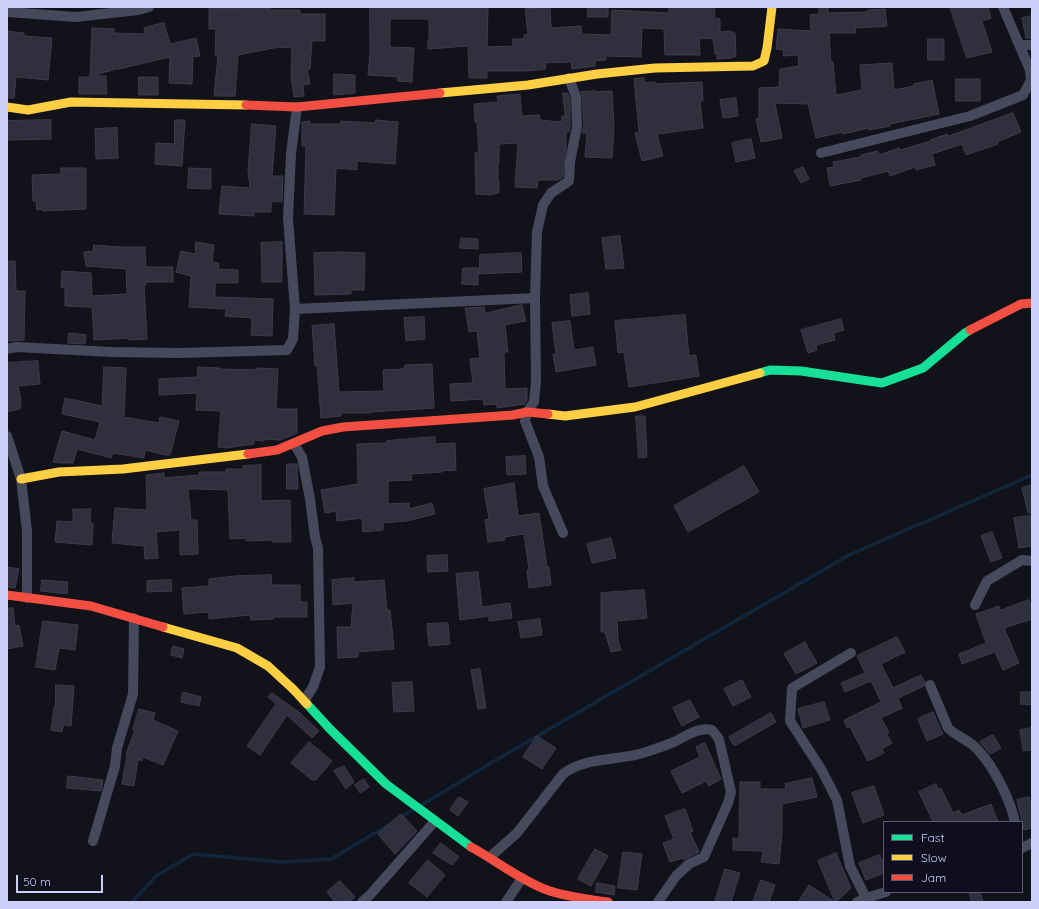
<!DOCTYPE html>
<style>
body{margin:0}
#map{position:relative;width:1039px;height:909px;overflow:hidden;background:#12121a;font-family:Quicksand,sans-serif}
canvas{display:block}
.frame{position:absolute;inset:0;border:8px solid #cfcffb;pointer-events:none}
.legend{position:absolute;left:883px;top:821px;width:140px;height:72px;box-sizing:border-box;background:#0f0e1e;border:1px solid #5c5b76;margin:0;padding:5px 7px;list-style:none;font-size:12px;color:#cfcffb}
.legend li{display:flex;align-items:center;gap:8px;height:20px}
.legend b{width:20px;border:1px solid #5c5b76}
.scale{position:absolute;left:16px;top:875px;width:87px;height:18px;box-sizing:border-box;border:2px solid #cfcffb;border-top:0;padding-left:5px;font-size:12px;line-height:14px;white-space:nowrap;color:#cfcffb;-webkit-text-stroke:3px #0f0e1e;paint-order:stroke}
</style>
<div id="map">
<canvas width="1039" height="909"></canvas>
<div class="frame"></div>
<ul class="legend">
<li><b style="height:5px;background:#16e098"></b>Fast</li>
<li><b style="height:5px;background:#ffcf43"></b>Slow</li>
<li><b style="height:5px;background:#f24e42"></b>Jam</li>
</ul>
<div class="scale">50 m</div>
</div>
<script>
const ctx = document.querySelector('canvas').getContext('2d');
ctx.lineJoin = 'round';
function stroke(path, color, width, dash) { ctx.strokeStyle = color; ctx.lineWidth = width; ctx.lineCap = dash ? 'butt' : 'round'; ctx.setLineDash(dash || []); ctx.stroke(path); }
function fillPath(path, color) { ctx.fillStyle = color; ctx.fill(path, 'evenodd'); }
const stream = new Path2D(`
 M420,806L491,763L849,555L1032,475
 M399,818L414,809
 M132,902L156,876L193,854L281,862L331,859L392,823`);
const building = new Path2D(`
 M238,7H270V10H300V14H325V41H312L310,69H307L310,84L303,85L304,96L294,97L291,76L292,48L279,47L238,55L235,96H214L218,55H215L216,29H209V8H239Z
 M370,7H488L487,47L513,46V39H524V35L528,34L525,9L550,7L551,28L581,26L582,34L611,35L612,10L669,13V7H715L714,18L720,19V32L732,31V33H735L736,56L731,58L717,59V54H715L713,38L699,39L700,55H665L664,29L642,28L641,57L606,56V60L595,61V66L572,69L571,62L545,63L546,69L527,71H487V78H469L468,46L428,49V40H429V19H390V47L414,48L412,82L397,81L398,77L368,75L370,54Z
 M588,7H608V17H588Z
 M819,7H828V13L868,12V10L885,9L887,26L855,28L856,33H829L831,62H833L836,95L862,90L860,65L892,63L894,90L914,86V84L932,80L939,114L890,124V126L869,130V128L843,134V132L816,138L808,104L775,103L782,138L761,142L756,119L759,118V88L779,87L780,69L799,66L798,55L783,56L784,50L776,49L778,29L811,31L810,15L819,14Z
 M950,7H988L991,18L982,21L992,52L967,58Z
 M1032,16V38H1026L1022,18Z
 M164,23L170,44L196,38L200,56L193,57L192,84L169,83L170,57L119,69H113V70L98,74V76H106L107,94H79V77H90L92,28L114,29V33L145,34L144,28Z
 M7,31L24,33V36L52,38L48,80L16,77L14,98H7Z
 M928,39H944V60H928Z
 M334,74L355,75V93L334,95Z
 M139,77H158V95H139Z
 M644,78V83L655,82V84L702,82L703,101H700L703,128L657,134L663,156L642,161L635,133L639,132L634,79Z
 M956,79H980V101H956Z
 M596,91V92L612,91L614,128L612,158L585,157L587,133H582L584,126L582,97L581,92Z
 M563,93H567L570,98V125L569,132H566V150L563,177L558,180H538L537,188L515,187L518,143L499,144V163H498V181H499V193L492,194V195L476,194L475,153H479L477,122H475L474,104L498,102L497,96L520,94L522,116L539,115L540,120L562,122V116H565Z
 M736,98L738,116L723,118L720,100Z
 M1013,113L1021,132L997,142L998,144L966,155L962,144L932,154L935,165L916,170L915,167L890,176L888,171L861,178V180L830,186L827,168L834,167L833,162L861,157V155L878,151L879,155L899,148L900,150L931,141L930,140L947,134L948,136Z
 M51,120V139L7,140V121Z
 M175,120H185L182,166L155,164L156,143L174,144Z
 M376,120L398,122L395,164L357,161V170L336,168L334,215L304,214L306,146H302V122L310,121V124H341V121L375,123Z
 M252,124L276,126L272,176H283L282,202L271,201V212H254V216L219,214L222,186L250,188L248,171Z
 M117,128L118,158L96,159L95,129Z
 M751,139L755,158L736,162L732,143Z
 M803,167L809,179L801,183L794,171Z
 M61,168H86V209L42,211V209L37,210L36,201H33L32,175L61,174Z
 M189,168L211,169V189L188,188Z
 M620,236L624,268L606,269L602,238Z
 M461,238L478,239V249L460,248Z
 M196,242L214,245L212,262L219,263L218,269L238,270V283H215V297L273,299L272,336L251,335L252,318L225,316L226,309L189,307L191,276L176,272L181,251L195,254Z
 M282,242V282H262L261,243Z
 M94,245L121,247H145L146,267H173V282H146V285H144L147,339L128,340V338L94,340L92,307L65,306V288L61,287L62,271L91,273L92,296L127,294L126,269L86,266L84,252L93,251Z
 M341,252L365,253L364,290H351V294L315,295L314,253Z
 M521,253L522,272L479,274L480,255Z
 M7,261H15L16,291H25L24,340L7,341Z
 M463,268H478V285L462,284Z
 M588,293L590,314L572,316L570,295Z
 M522,305L526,321L505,325L508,352H504L505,389L527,388V400L525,404L497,408V404L484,405L483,399L451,401L450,384L473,383L470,359L480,358L477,331L469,332L465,308L484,307L485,313Z
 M685,315L689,356L696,355L699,376L629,387L624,352L618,353L615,321Z
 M424,317L425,339L406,341L404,318Z
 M841,319L844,330L834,333L835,340L816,345L817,350L808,353L801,330Z
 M570,321L574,350L593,347L596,365L556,372L553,354H556L552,323Z
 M334,324L339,392L384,391L383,370L404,369L405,365L432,364L434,408L371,412V413H340L341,416L321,418L317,365L315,366L312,326Z
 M69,333L86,335L85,344L68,343Z
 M38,361L40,384L18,386L21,401L20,409L7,412V363Z
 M104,367L126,368L124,417L159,423L160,417L179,421L170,455H165L145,450L144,458L113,453L111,458L77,449L73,463H60L53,462L62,431L95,440L100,422L62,414L65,398L102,406Z
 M198,367L219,368V369L256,370V368L278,369L276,409H297V433L280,440L264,439V441L254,440V444L226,448L218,447L221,411L196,410L197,393L159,395V379L197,377Z
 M636,416H645L647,457L639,458Z
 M435,437V444L455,443L456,470L442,471V472L411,474L412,480L388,481V504L409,503V509L432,503L435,514L407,521L383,523V530L363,532L362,518L337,521L336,511L325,513L321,490L358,484L357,444L387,443V441Z
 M525,456L526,474L507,475L506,457Z
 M287,464H297L298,489H287Z
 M261,465V501L290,500L291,542H272V540L246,541V538L230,539L228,490L198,489H188L191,520H197L198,554L180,555V530L156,532L158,558L145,559L144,546L112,543L115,508L147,510L146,475L164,473V478L199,475V472H226V469H243V466Z
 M744,466L759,492L688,532L674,506Z
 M514,483L518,516L539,513L547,567H549L551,585L529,588L527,570L529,569L524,534L504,537L505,540L488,542L485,520L489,519L484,489Z
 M1032,485V513H1028L1022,488Z
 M73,509H91L90,523L93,524L92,545L55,542L57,521L73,522Z
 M1030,516L1032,530V546L1019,548L1014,518Z
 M992,532L1002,558L991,562L981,536Z
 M611,538L616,558L592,563L587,544Z
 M447,555L448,571L428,572L427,556Z
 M7,567L19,569L15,588L7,587Z
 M478,572L482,607L510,603L512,618L489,621V616L460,620L456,574Z
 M271,575L272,585H300V602H307V617H273V619L251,620L250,615L209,619V612L184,614L182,588L209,586V579L235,576Z
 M354,578V582L384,580L387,610H390L394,649L358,652V657L338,658L337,627H351L353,603L333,605L332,580Z
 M42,580L68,582L67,594L41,591Z
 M171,580L172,591L147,592V581Z
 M644,590L647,618L617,621L618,640L621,650L611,652L605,632H601V593Z
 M1029,600L1032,609V619L1004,628L1019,663L1003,670L995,652L962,664L959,654L986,643L976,614L999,606L1000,610Z
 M13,608L15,626L19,625L23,646L7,649V609Z
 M540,619L542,635L521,638L518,622Z
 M43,621L78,625L75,650L59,648L55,670L36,667Z
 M448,623L450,644L429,646L427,624Z
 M897,637L905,652L881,664L893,688L921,675L925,682L924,686L898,698L902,708L881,718L889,732L886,733L892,743L882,749L884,753L868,761L850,727L847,728L844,720L881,702L871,681L845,692L841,683L865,673L857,656Z
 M805,642L817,663L796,674L784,654Z
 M173,646L184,649L182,658L171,655Z
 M480,669L486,708L478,709L471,670Z
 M742,680L751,697L733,706L724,689Z
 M412,682L414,711L394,712L392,683Z
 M56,685L74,686L71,726L63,725L62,732L51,730L54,707H55Z
 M183,692L201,697L199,706L181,702Z
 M1021,692H1032V705L1021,704Z
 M272,693L299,712L319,731L312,738L287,715L260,755L247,746L276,704L268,697Z
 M690,700L699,717L682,726L673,708Z
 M824,702L830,720L803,728L798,709Z
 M139,709L155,713L153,720L178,731L163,765L143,757L142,761L138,759L134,786L122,784L127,755L126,754L135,730H133Z
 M933,712L943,734L927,741L918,719Z
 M771,713L776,722L734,746L729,737Z
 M1032,728V750L1023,751L1020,730Z
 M993,735L1001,748L990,754L980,742Z
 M537,736L556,748L542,769L523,757Z
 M309,742L332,761L316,780H312L291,763Z
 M705,743L721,779L709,786L706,781L682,793L671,771L700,757L696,747Z
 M344,766L354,782L346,789L334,771Z
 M68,776L103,780L101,791L67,788Z
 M812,778L817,797L782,804V833L779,864L761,862L763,851L733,850V838L739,839L740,782H760V789H786L785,784Z
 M364,779L369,787L360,793L355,785Z
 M936,784L938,789L941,788L953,813L959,810L962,815L991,804L998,822H933L919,792Z
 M874,786L884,815L863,823L852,793Z
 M459,797L468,802L458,816L450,810Z
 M1029,797L1032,808V828L1024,830L1017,800Z
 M685,809L693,831L690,832L699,852L683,860V858L670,862L663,843L674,839L665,816Z
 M401,814L417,831L395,854L378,834Z
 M441,843L459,857L452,865L433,853Z
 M595,849L608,856L591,886L578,879Z
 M623,852L642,854L637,890L618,888Z
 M836,853L851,888L836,902H798L809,885L835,902L818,861Z
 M880,855L881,859H884V873L866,880L859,863Z
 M428,860L445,875L427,897L409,883Z
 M725,869L740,873L731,902H715Z
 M761,880L775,885L769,902H753Z
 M340,881L355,897L350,902H335L327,892Z
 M597,883L615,886L614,895L596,892Z
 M969,892H980L983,902H972Z`);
const street = new Path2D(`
 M7,12L76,17L138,10L149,7
 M1020,45H1032
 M821,153L970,116L1023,95L1031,80L1030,70L1003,7
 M295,309L535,298
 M7,349L16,347L112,352L180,353L287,350L293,339L295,309L288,218L291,154L297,107
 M7,436L21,479L27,531V598
 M294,444L302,457L310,499L315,537L318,548L320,667L313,687L304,701
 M563,533L543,486L539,457L525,421L527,412L534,402L536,381L535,298L537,232L543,205L551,193L569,181L570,162L577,126L576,97L569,78
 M975,605L987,581L1022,560L1032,561
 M851,653L792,688L790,721L821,769L837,800L850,866L866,898
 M930,685L948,728C957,737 970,740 978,750C994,767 1010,799 1015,822
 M93,841L115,766L117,748L133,694L134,618
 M1022,848L1032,843
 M490,857L517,833L563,774C584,757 617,761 643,753C652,750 661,747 669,744C682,739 698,726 712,730L719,739L731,792L728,803L704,857L689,864L676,876L658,902
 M362,902L369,896L435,821
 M506,902L522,878
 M857,902L866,898L886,892`);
const fast = new Path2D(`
 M760,373L770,370L801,371L882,383L923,368L965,333L970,330
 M307,704L330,729L386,784L471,847`);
const slow = new Path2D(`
 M440,93L528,85L597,74L655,68L753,66L764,61L767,48L772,7
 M7,107L28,110L71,102L246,105
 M548,414L565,416L635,407L760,373
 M21,479L59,472L123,469L248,454
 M163,627L237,648L268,666L293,689L307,704`);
const jam = new Path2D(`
 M246,105L297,107L440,93
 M970,330L1021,304L1032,303
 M248,454L277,450L322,431L343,427L513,415L527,412L548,414
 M7,595L91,606L163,627
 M471,847C497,861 520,880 547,890C566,897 588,899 608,902`);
stroke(stream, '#10263d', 3.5);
fillPath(building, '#302f3d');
stroke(building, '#3d3c4d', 1);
stroke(street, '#47485b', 10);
stroke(fast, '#16e098', 9);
stroke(slow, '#ffcf43', 9);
stroke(jam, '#f24e42', 9);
</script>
